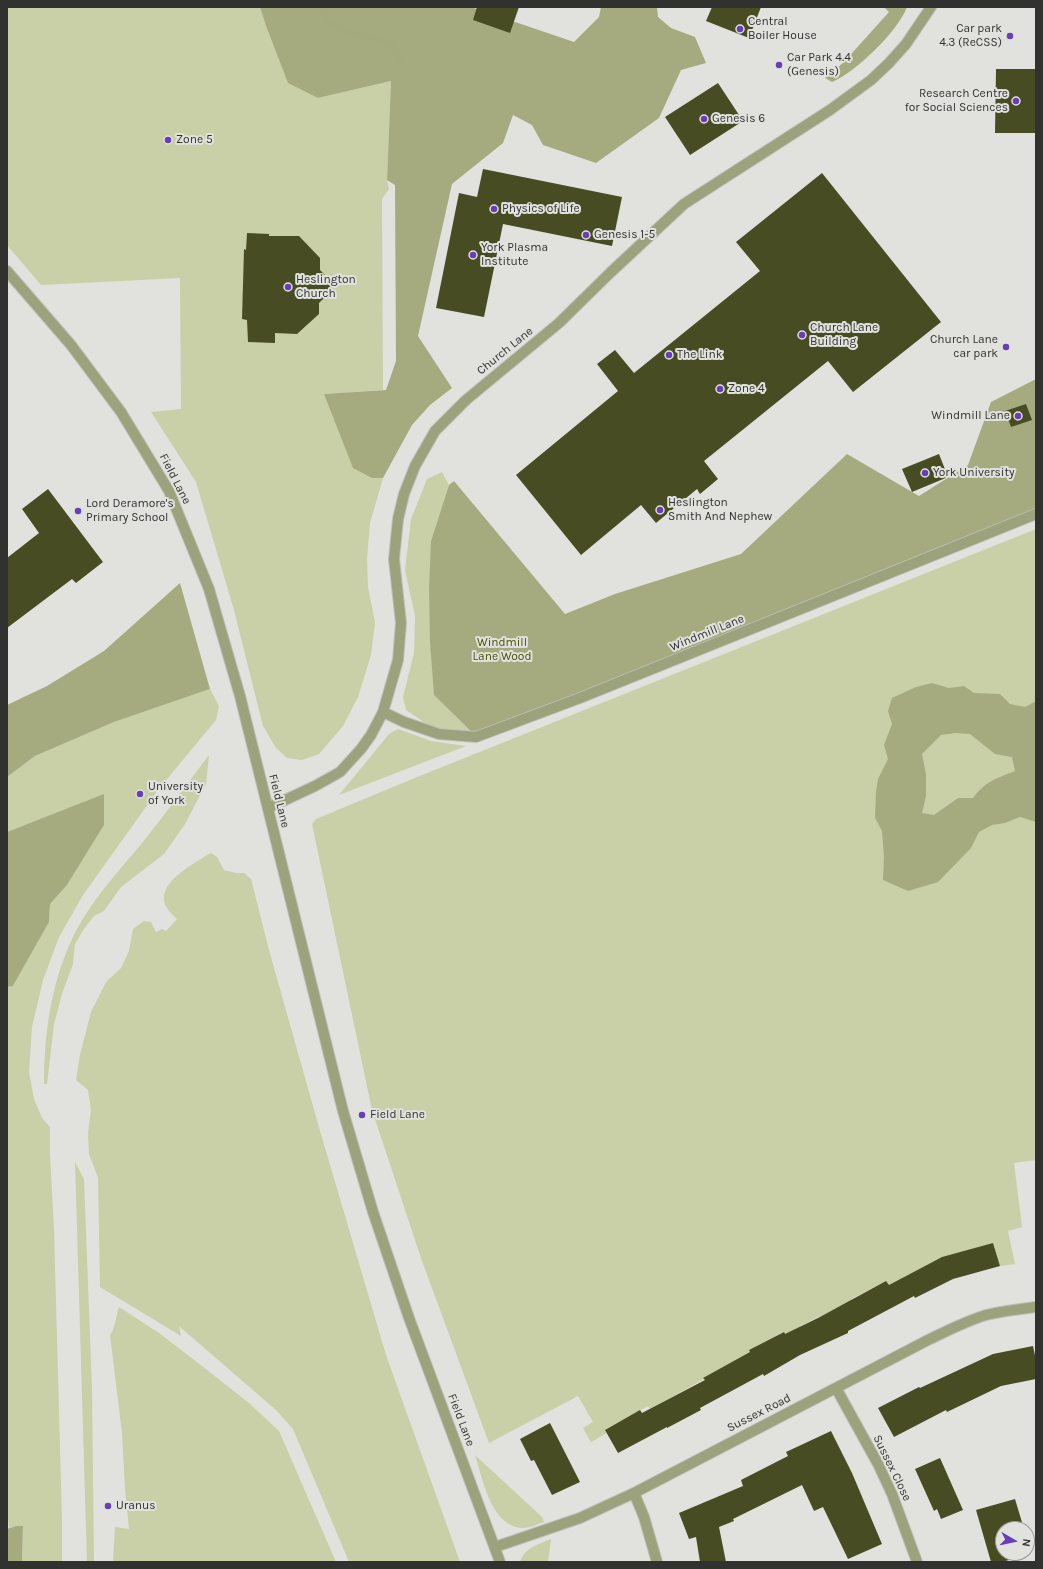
<!DOCTYPE html>
<style>
body{margin:0}
#map{position:relative;width:1043px;height:1569px;overflow:hidden;background:#e1e2dd;font-family:Karla,sans-serif}
canvas{display:block}
.frame{position:absolute;inset:0;border:8px solid #313230;pointer-events:none}
.north{position:absolute;left:995px;top:1521px;width:40px;height:40px;box-sizing:border-box;background:#e1e2dd;border:1px solid #9b9c98;border-radius:50%;rotate:99deg;font-size:11px;font-weight:700;line-height:16px;text-align:center;color:#313230}
.north::after{content:'';display:block;margin:auto;width:14px;height:18px;background:#673eb6;clip-path:polygon(50% 0,100% 100%,50% 72%,0 100%)}
</style>
<div id="map">
<canvas width="1043" height="1569"></canvas>
<div class="frame"></div>
<div class="north">N</div>
</div>
<script>
const ctx = document.querySelector('canvas').getContext('2d');
ctx.lineJoin = 'round';
function fillPath(path, color) { ctx.fillStyle = color; ctx.fill(path, 'evenodd'); }
function stroke(path, color, width, dash) { ctx.strokeStyle = color; ctx.lineWidth = width; ctx.lineCap = dash ? 'butt' : 'round'; ctx.setLineDash(dash || []); ctx.stroke(path); }
function write(font, color, halo, rows, align = 'center') {
  ctx.font = font + ' Karla,sans-serif'; ctx.lineWidth = 4; ctx.setLineDash([]); ctx.textBaseline = 'middle'; ctx.strokeStyle = halo; ctx.fillStyle = color; for (const [text, x, y, turn = 0] of rows) {
    ctx.save(); ctx.translate(x, y); ctx.rotate((+turn || 0) * Math.PI / 180); ctx.textAlign = isNaN(turn) ? turn : align; if (halo) ctx.strokeText(text, 0, 0); ctx.fillText(text, 0, 0); ctx.restore();
  }
}
const green = new Path2D(`
 M7,7H260L265,23L318,98L391,81L387,180L389,189L382,199L383,390L324,394L372,478H383L370,523L367,559L368,587L375,622L371,655L358,697L343,726L319,754L302,760L287,758L276,748L263,726L234,610L196,482L151,412L181,409L180,278L41,285L7,245Z
 M442,472L449,485L431,541L476,736L440,733L406,710L403,697L414,653L415,616L405,570L411,519L427,479Z
 M1036,529V1160L1014,1163L1022,1227L1008,1231L1015,1264L1000,1266L993,1243L937,1260L904,1277L892,1292L886,1281L851,1299L854,1306L837,1308L800,1326L802,1331L788,1339L783,1332L749,1350L753,1357L703,1378L704,1379L650,1409L648,1406L606,1429L607,1433L591,1442L583,1428L593,1422L578,1396L489,1443L422,1261L372,1110L312,824L316,819L427,773Z
 M210,689L219,706L216,720L158,790L83,895L59,937L43,980L32,1027L29,1072L34,1099L42,1118L50,1127V1154L54,1230L62,1520V1562H22L23,1527L16,1526L9,1528L7,1508V987L13,986L49,922L50,904L67,885L104,825V795L7,832V777L35,756L114,722Z
 M398,729L431,741L466,746L339,795L389,734Z
 M209,755L206,784L185,824L164,854L121,887L104,911L94,916L84,929L75,944L73,964L62,994L54,1024L47,1084H44C44,1035 51,984 72,939C89,903 118,872 143,842C166,813 187,784 209,755Z
 M211,853L217,857L224,870L236,873H244L251,879L269,950L318,1124L386,1355L460,1562H349L293,1429L276,1410L179,1326L181,1336L100,1287L98,1178L89,1154L88,1133L91,1110L88,1090L76,1080L80,1055L91,1012L106,982L121,968L129,951L133,929L144,921L151,922L156,932L162,929L166,931L177,919C173,915 167,910 165,904C157,882 196,862 211,853Z
 M75,1162L84,1179L92,1389L94,1562H87Z
 M119,1307L159,1333L202,1366L249,1403L279,1431L336,1562H113L115,1527L129,1529L125,1489L122,1433L110,1335C115,1330 116,1315 119,1307Z
 M475,1455L542,1517L544,1522C538,1524 530,1528 523,1528C491,1527 483,1479 475,1455Z
 M551,1539L548,1562H520C524,1548 539,1544 551,1539Z`);
const forest = new Path2D(`
 M260,7H471L574,42L599,17L601,7H657L658,17L671,28L695,37L706,63L681,70L659,118L596,163L543,145L532,125L513,115L503,143L452,184L418,336L452,388L430,405L412,425L383,478H372L353,468L324,394L386,390L396,361L395,185L387,180L391,81L318,98L288,83L265,23Z
 M884,7H907C898,31 856,72 832,82L825,78L844,62L889,12Z
 M1036,379V511L476,736L434,695L430,642L429,589L431,541L449,485L454,481L565,614L615,594L741,554L847,454L919,496L968,465L991,402Z
 M180,583L210,689L114,722L35,756L7,777V705L47,686L104,651Z
 M932,683L949,688L964,686L974,693L1000,694L1010,704L1025,707L1036,701V822L1020,817L1005,823L992,825L979,832L971,848L938,882L908,891L883,880L884,857L882,831L875,818L876,792L878,779L888,759L884,745L892,724L888,711L892,698L916,687ZM955,733L970,734L995,754L1012,757L1015,771C995,779 986,781 973,798H958L934,815L922,813L926,796V774L922,754L941,735Z
 M104,794V825L67,885L50,904L49,922L13,986L7,987V832Z
 M16,1526H23L22,1562H7V1529Z`);
const stream = new Path2D(`
 M322,7L326,19L348,33L380,39L391,45L402,62`);
const building = new Path2D(`
 M477,7H519L510,33L473,20Z
 M712,7H761L749,38L706,21Z
 M996,69H1036V133H995Z
 M718,83L743,121L690,155L665,117Z
 M483,169L622,197L612,246L503,224L484,317L436,308L459,193L477,197Z
 M822,173L941,322L853,392L828,361L704,461L718,479L700,494L697,489L656,523L641,505L581,555L516,475L618,391L597,364L615,350L634,373L760,271L736,242Z
 M247,233L269,234V236H299L320,258V270L333,283L332,290L319,303V314L297,334L275,333V343L248,342L247,320L242,319L244,249L246,250Z
 M1026,404L1032,420L1011,427L1005,411Z
 M939,454L948,477L912,492L902,469Z
 M48,489L103,562L76,583L72,579L7,628V558L39,533L22,509Z
 M993,1243L1000,1266L953,1279L915,1298L914,1296L848,1331V1333L800,1355L764,1376L763,1374L700,1408L701,1410L667,1428V1427L618,1453L605,1430L640,1410L642,1413L705,1380L703,1378L750,1352L749,1350L784,1332L785,1334L818,1318L886,1281L889,1285L942,1257Z
 M1033,1346L1036,1360V1379L1001,1386L947,1412L946,1410L894,1437L878,1408L919,1387L920,1388L993,1354Z
 M550,1423L580,1482L552,1495L534,1460L531,1461L520,1439Z
 M831,1431L852,1473L882,1544L848,1559L823,1507L814,1511L802,1485L733,1519L734,1521L719,1527L726,1562H700L696,1537L689,1539L679,1513L743,1486L741,1480L788,1456L786,1452Z
 M940,1458L963,1510L941,1519L937,1509L934,1511L915,1469Z
 M1015,1499L1024,1529H1003V1553H1019L1020,1557L1002,1562H991L976,1510Z`);
const minor = new Path2D(`
 M383,712L404,722L439,734L476,737L580,698L1036,514
 M268,808L315,786L340,772L361,749L371,735L383,712L398,660L401,623L394,559L398,519L404,494L415,466L435,431L466,400L559,323L611,272L684,204L830,110L871,80L889,63L906,44L931,7
 M836,1388L878,1464L892,1494L917,1562
 M634,1493L644,1517L657,1562
 M495,1547L580,1518L634,1493L928,1340C947,1331 966,1321 986,1315C1003,1311 1019,1309 1036,1307`);
const tertiary = new Path2D(`
 M7,271L71,345L121,412L169,491L209,589L240,696L343,1111L373,1212L409,1318L500,1562`);
const markers = [
 [740,29,4,"#673eb6"],
 [1010,36,4,"#673eb6"],
 [779,65,4,"#673eb6"],
 [1016,101,4,"#673eb6"],
 [704,119,4,"#673eb6"],
 [168,140,4,"#673eb6"],
 [494,209,4,"#673eb6"],
 [586,235,4,"#673eb6"],
 [473,255,4,"#673eb6"],
 [288,287,4,"#673eb6"],
 [802,335,4,"#673eb6"],
 [1006,347,4,"#673eb6"],
 [669,355,4,"#673eb6"],
 [720,389,4,"#673eb6"],
 [1018,416,4,"#673eb6"],
 [925,473,4,"#673eb6"],
 [660,510,4,"#673eb6"],
 [78,511,4,"#673eb6"],
 [140,794,4,"#673eb6"],
 [362,1115,4,"#673eb6"],
 [108,1506,4,"#673eb6"]
];
const poiNames = [
 ["Central",748,22],
 ["Boiler House",748,36],
 ["Car park",1002,29,"right"],
 ["4.3 (ReCSS)",1002,43,"right"],
 ["Car Park 4.4",787,58],
 ["(Genesis)",787,72],
 ["Research Centre",1008,94,"right"],
 ["for Social Sciences",1008,108,"right"],
 ["Genesis 6",712,119],
 ["Zone 5",176,140],
 ["Physics of Life",502,209],
 ["Genesis 1-5",594,235],
 ["York Plasma",481,248],
 ["Institute",481,262],
 ["Heslington",296,280],
 ["Church",296,294],
 ["Church Lane",810,328],
 ["Building",810,342],
 ["Church Lane",998,340,"right"],
 ["car park",998,354,"right"],
 ["The Link",677,355],
 ["Zone 4",728,389],
 ["Windmill Lane",1010,416,"right"],
 ["York University",933,473],
 ["Heslington",668,503],
 ["Smith And Nephew",668,517],
 ["Lord Deramore's",86,504],
 ["Primary School",86,518],
 ["University",148,787],
 ["of York",148,801],
 ["Field Lane",370,1115],
 ["Uranus",116,1506]
];
const streetNames = [
 ["Church Lane",505,351,-39],
 ["Field Lane",175,479,63],
 ["Windmill Lane",707,633,-22],
 ["Field Lane",279,801,76],
 ["Sussex Road",759,1413,-27],
 ["Field Lane",461,1420,69],
 ["Sussex Close",892,1468,64]
];
const parkNames = [
 ["Windmill",502,643],
 ["Lane Wood",502,657]
];
fillPath(green, '#c9cfa7');
fillPath(forest, '#a5ab7f');
stroke(stream, '#a4aa7e', 6);
fillPath(building, '#474c23');
stroke(minor, '#bebfba', 12);
stroke(tertiary, '#bebfba', 12);
stroke(minor, '#9ca27b', 10);
stroke(tertiary, '#9ca27b', 10);
for (const [x, y, r, color] of markers) { const dot = new Path2D(); dot.arc(x, y, r, 0, 2 * Math.PI); ctx.fillStyle = color; ctx.fill(dot); stroke(dot, '#e1e2dd', 1.5); }
write('12px', '#313230', '#e1e2dd', poiNames, 'left');
write('12px', '#313230', '#e1e2dd', streetNames);
write('12px', '#494f02', '#e1e2dd', parkNames);
</script>
